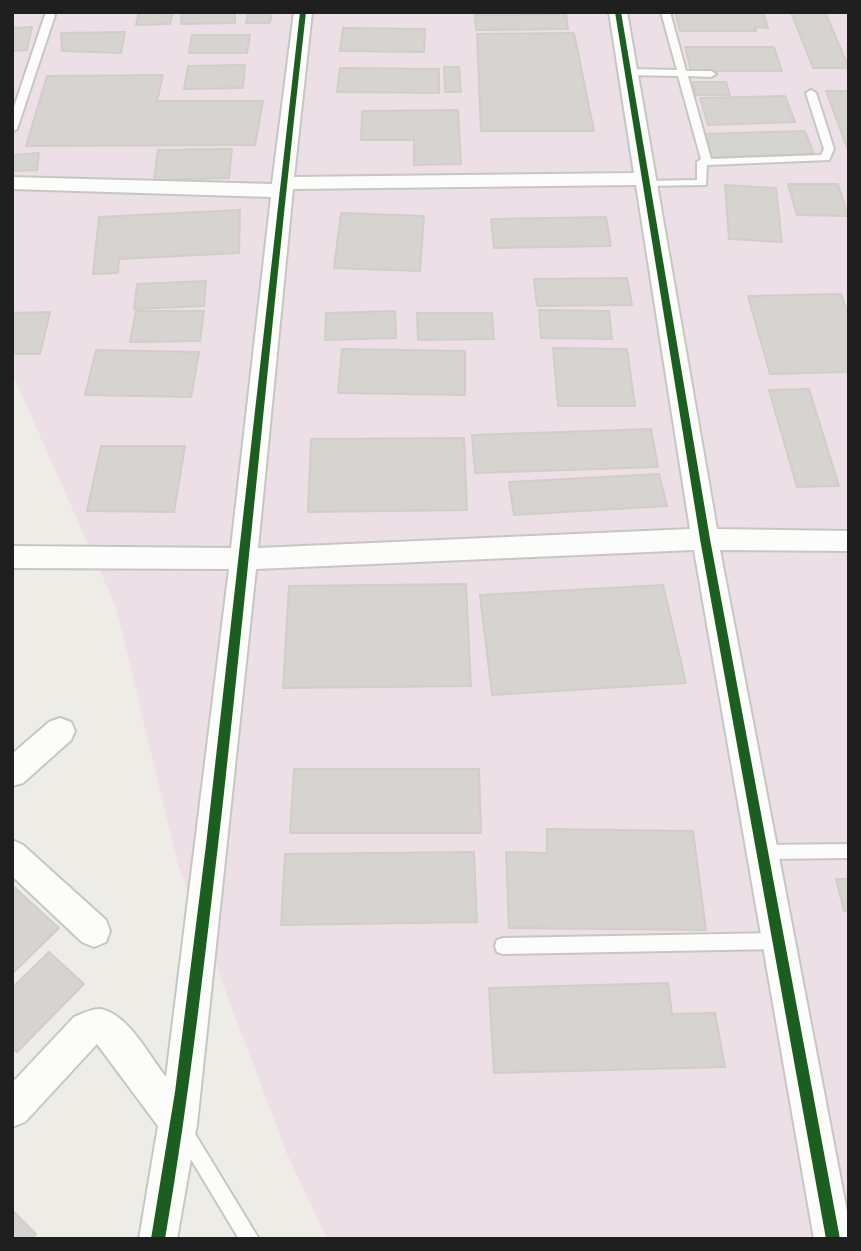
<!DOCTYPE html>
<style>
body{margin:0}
#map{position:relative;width:861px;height:1251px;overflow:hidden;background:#eeece7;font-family:Lato,sans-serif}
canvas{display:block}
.frame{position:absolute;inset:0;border:14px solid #1f1f1f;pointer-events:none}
</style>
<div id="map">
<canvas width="861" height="1251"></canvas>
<div class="frame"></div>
</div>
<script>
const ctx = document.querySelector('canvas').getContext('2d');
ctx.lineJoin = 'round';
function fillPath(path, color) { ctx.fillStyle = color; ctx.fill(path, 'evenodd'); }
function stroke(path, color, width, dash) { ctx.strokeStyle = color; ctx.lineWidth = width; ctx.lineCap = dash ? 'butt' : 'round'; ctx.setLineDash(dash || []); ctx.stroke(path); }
const industrial = new Path2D(`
 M12,12H849V1239H327L287,1154L178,865L116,607L12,373Z`);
const building = new Path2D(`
 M139,12H173L170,24L136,25Z
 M182,12H235V23L181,24Z
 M248,12H272L270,23H246Z
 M675,12H763L768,28L755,27L756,31H680Z
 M791,12H825L849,68H813Z
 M566,14L568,29L476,30L475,15Z
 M32,27L27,50L12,51V28Z
 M343,28L425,29L424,52L340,51Z
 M125,32L121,53L62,51L61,33Z
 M574,33L594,131H481L477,34Z
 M192,35H250L247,53H189Z
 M685,47H774L782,71H691Z
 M245,65L243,88L184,89L188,66Z
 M444,67H459L461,92H445Z
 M340,68L439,69V93L337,92Z
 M163,75L157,101H263L255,145L26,146L47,76Z
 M693,82H726L730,95H696Z
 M826,91H849V153Z
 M785,96L795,122L708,125L700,98Z
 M458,110L461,164L414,165V140H361L362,111Z
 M805,131L814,154L708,157L701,134Z
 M232,149L229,178L154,180L158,150Z
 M39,153L37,170L12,171L14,155Z
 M788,184H838L848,216L797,215Z
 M725,185L776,188L782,242L729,239Z
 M240,210L239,253L119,259L118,273L93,274L99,217Z
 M341,213L424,216L420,271L334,268Z
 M606,217L611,246L494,248L491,219Z
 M627,278L632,305L537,306L534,279Z
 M206,281L204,306L134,309L137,284Z
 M841,294L849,317V372L770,374L748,296Z
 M539,310L609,311L612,339L541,338Z
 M136,311H204L200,341L130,342Z
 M395,311L396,338L325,340L326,313Z
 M50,312L40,354H12V313Z
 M417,313H492L494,339L418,340Z
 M553,348L627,349L635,406H558Z
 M342,349L465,351V395L338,393Z
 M96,350L199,352L191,397L85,395Z
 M809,389L839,486L797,487L769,390Z
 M651,429L658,467L475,473L472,435Z
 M464,438L467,510L308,512L311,439Z
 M101,446H185L174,512L87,511Z
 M659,474L667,506L514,515L509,482Z
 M466,584L471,686L283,688L289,586Z
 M663,585L686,683L492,695L480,595Z
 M294,769H479L481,833H290Z
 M547,829L693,831L706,930L509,928L506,852L547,853Z
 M474,852L477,922L281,925L285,854Z
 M836,879H849V911H844Z
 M14,887L59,928L12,974V888Z
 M49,952L84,984L17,1052L12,1048V988Z
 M668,983L672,1014L715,1013L725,1067L494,1073L489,988Z
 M12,1210L36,1234L32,1239H12Z`);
const lane = new Path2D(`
 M50,12L55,15L17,129L12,132V113L45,15Z
 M661,12H670L686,71H711L716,74L711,77L688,76L711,159L821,155L824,149L806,93L811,90L816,93L834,149L829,160L707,165L706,185L642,186L641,184L646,181L697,180V162L701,159L678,76L628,75L623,72L628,69L677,70Z
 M849,844V858L762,859L756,857L754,852L756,847L762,845Z
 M778,933L784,935L786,941L784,947L778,949L503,954L497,952L495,946L497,940L503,938Z
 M183,1121L189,1124L259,1239H239L177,1136L174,1130L177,1124Z`);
const street = new Path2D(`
 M294,12H312L294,177L634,173L609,12H627L717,529L849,531V551L720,550L849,1222V1239H814L694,550L256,569L197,1124L177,1239H139L158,1126L97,1044L25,1122L12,1127V1083L74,1017C82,1014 92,1008 101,1009C129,1015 149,1056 166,1077L229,569L12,568V546L231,548L271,197L12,189V177L272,184ZM636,185L690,529L258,548L293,189Z
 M60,718L71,722L75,731L71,740L23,783L12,786V754L49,722Z
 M12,840L23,845L106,920L110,931L106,942L94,947L82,942L12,876Z`);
const cycleway = new Path2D(`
 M300,12H306C276,275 252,539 223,802C206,948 190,1094 165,1239H151L175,1092L206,845Z
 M615,12H621L710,539L840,1239H826L700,539Z`);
fillPath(industrial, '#ece0e6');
fillPath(building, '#d6d4d0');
stroke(building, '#d1cdc8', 2);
stroke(lane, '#c6c6c3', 4);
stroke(street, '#c6c6c3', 4);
fillPath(lane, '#fcfcfb');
fillPath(street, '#fcfcfb');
fillPath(cycleway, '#1b5e20');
</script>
